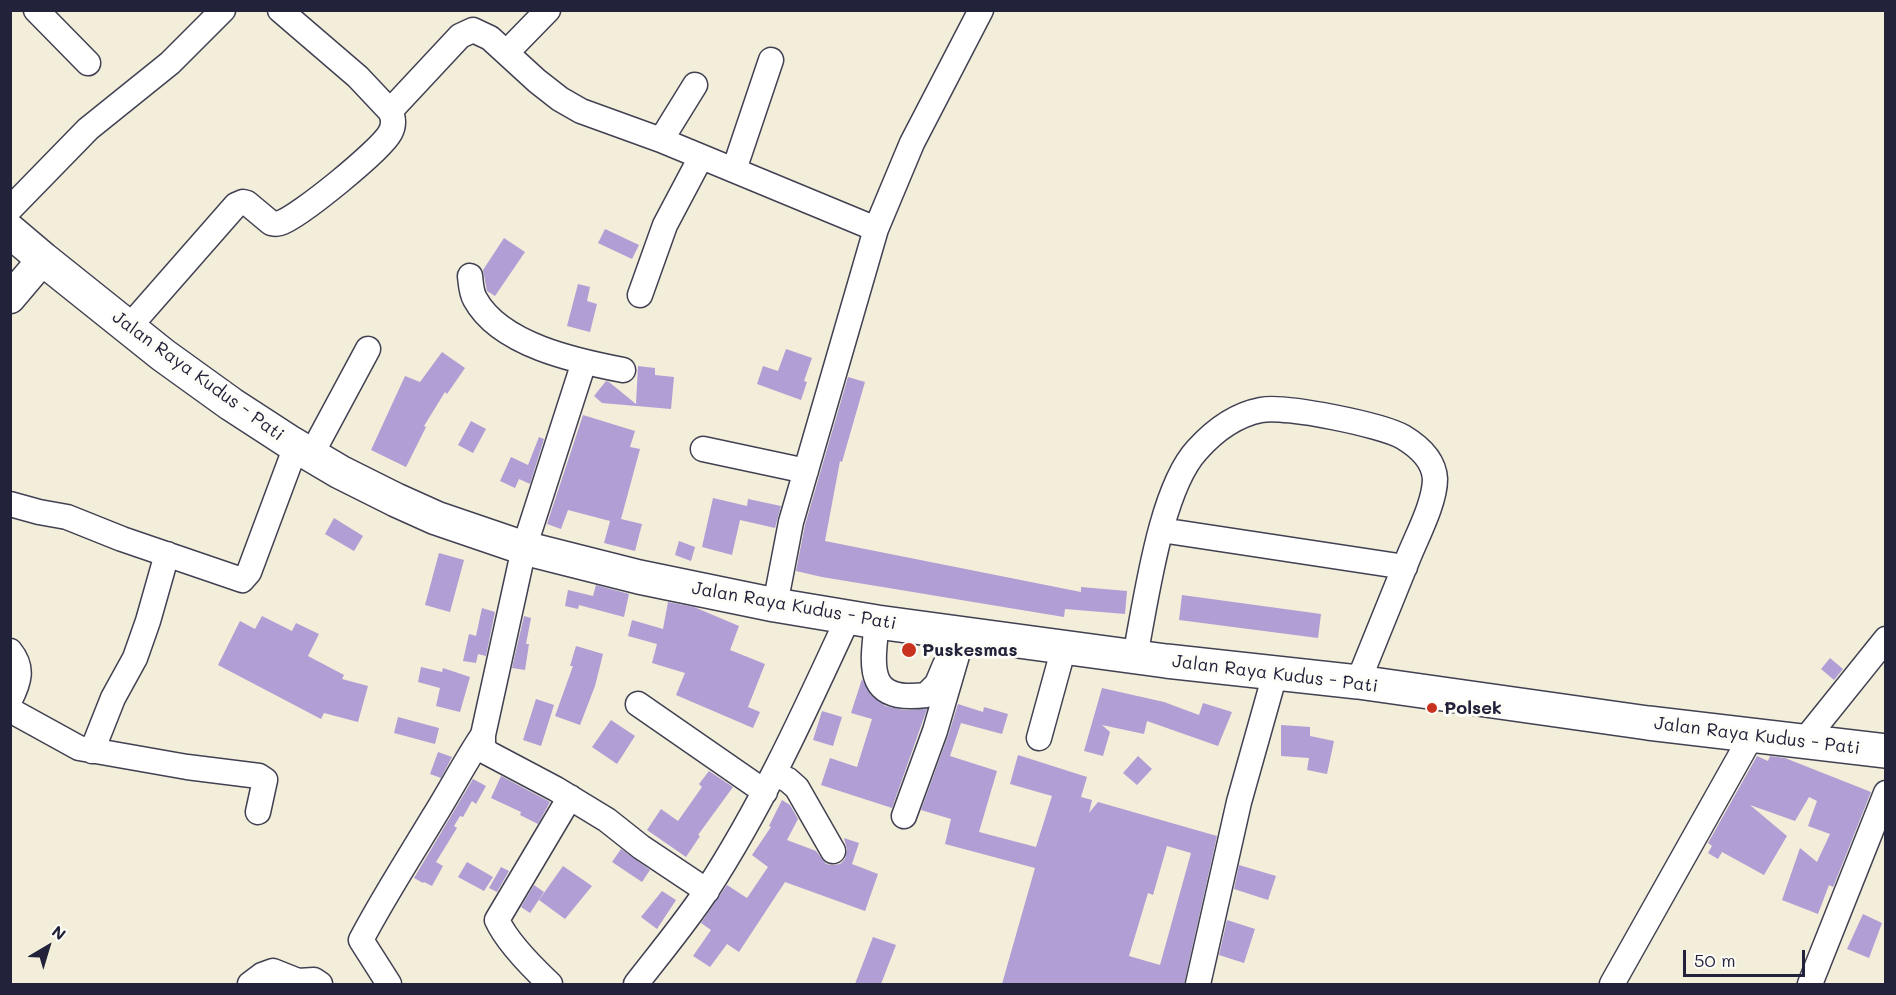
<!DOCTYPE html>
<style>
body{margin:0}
#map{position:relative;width:1896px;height:995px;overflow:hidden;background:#f2eed9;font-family:Mali,sans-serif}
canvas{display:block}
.frame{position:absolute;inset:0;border:12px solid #22223b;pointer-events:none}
.north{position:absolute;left:18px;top:917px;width:60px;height:60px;-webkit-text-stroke:4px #fdfcf7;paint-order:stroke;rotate:38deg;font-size:16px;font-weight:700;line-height:24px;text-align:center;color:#22223b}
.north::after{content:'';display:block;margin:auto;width:21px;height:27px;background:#22223b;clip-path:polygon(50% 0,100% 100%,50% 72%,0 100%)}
.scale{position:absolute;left:1683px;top:950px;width:122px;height:27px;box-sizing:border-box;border:3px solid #22223b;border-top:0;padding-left:8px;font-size:18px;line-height:21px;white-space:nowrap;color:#22223b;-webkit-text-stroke:4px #fdfcf7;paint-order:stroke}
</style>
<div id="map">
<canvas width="1896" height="995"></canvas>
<div class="frame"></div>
<div class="north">N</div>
<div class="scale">50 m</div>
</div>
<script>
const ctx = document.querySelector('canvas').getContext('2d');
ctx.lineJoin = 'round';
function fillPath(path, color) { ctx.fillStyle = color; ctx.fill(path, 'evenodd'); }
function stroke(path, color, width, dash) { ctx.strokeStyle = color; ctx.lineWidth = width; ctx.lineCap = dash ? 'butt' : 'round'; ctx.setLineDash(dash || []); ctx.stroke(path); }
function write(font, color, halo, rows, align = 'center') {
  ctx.font = font + ' Mali,sans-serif'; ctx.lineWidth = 6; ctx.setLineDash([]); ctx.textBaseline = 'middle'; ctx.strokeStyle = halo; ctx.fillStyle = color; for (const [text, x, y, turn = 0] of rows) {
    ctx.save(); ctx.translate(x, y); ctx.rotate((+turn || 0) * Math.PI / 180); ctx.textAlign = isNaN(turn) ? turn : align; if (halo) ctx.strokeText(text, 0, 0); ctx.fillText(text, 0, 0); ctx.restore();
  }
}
const building = new Path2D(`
 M605,229L639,245L632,259L598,243Z
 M504,238L525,252L495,296L487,291L483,270Z
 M578,284L590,287L587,301L597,304L590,332L567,326Z
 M786,349L812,358L804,381L807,382L801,400L757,384L763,366L778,371Z
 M442,352L465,368L447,394L445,392L424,426L426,427L406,467L371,450L405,376L420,382Z
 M638,366L655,368V375L674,377L671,409L602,403L594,396L606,381L609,382L636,404Z
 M848,377L865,382L842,462L840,461L825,541L1081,592V587L1127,591L1125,614L1065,609L1064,617L822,577L796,571L805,525Z
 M583,415L635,431L630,447L640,449L621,519L642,524L635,551L604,543L610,521L568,510L561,529L547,524Z
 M471,421L486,429L473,453L458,445Z
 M539,437L544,439L530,484L519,479L515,488L500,481L511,457L528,465Z
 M713,498L747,506L748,499L781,506L775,528L740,520L732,555L702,547Z
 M334,518L363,536L354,551L325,534Z
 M679,541L695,547L691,561L675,555Z
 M439,553L464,560L450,612L425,605Z
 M596,585L629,594L624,617L579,605L578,609L565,606L568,590L593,596Z
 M1182,595L1321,614L1318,638L1179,620Z
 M668,602L694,607L739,626L730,650L765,664L748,707L760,712L753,728L676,695L685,673L652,663L657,644L628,636L632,620L663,629Z
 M482,608L495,612L486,656L478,654L476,663L463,661L469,634L476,636Z
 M262,616L292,631L296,623L319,634L308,656L344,675L342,679L368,686L358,722L324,713L321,719L218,665L240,621L255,629Z
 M524,616L531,618L526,644H529L525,670L512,668Z
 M576,646L603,654L595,686L580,725L555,716L573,666H570Z
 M1830,658L1843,669L1834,680L1821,669Z
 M421,667L442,672L443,668L470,677L460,712L436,706L440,688L418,682Z
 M862,679L871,695L885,706L904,710L927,709L892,808L821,785L830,758L857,767L872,719L851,713Z
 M1102,688L1164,702L1199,715L1203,703L1232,712L1218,746L1147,721L1144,734L1102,725L1110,732L1103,756L1084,751Z
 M536,699L554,705L541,746L523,740Z
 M958,704L983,712L984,707L1008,714L1002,734L961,723L950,756L997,771L979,832L1036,847L1052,796L1010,784L1018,755L1087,777L1081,797L1092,800L1089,813L1098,802L1217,836L1184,984H1002L1035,868L945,844L951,819L921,810L948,736ZM1167,846L1191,853L1160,965L1129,956L1148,893L1153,895Z
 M822,711L842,717L833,746L813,740Z
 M398,717L439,728L435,744L394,733Z
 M611,720L635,736L617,764L592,747Z
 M1281,725L1310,727V736L1334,741L1327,774L1307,770L1309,758L1281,756Z
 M438,752L452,757L441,778L430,774Z
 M1138,756L1152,769L1137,785L1123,773Z
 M1757,756L1768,761L1770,756L1785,758L1871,792L1834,885L1833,887L1829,885L1818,914L1782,900L1800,848L1817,862L1830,834L1808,826L1817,801L1809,797L1795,821L1750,805L1787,836L1764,875L1722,852L1718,859L1708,853L1712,846L1708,843Z
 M709,771L733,787L698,835L700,836L686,857L647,830L661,809L678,821L702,787L699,784Z
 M501,776L550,802L538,824L520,815L521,812L491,798Z
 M473,779L486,786L476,804L472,801L463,817L460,816L454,826L457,828L436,862L443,866L432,886L424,882L423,883L414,878Z
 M782,800L790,805L798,819L787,840L816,851L826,864L832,865L840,864L845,859L847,850L844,838L859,843L852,864L878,874L865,911L785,882L739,952L727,944L710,967L693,956L711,930L701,923L727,885L747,898L768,867L752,855L771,827L769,826Z
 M621,849L650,870L642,882L612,862Z
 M467,862L493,877L484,891L458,877Z
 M1239,865L1276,876L1268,900L1234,889Z
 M563,866L592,886L565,919L539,900Z
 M501,867L509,871L497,892L489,888Z
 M534,885L544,892L530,913L521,907Z
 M662,891L676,900L657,929L641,917Z
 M1863,914L1882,923L1869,958L1847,949Z
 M1227,920L1255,929L1244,963L1219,955Z
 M873,937L896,945L881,984H855Z`);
const minor = new Path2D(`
 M36,10L88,63
 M507,52L548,10
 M390,111L460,36L473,30L490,38L537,81L560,99L581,111L661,140L876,229
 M661,140L695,85
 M734,170L771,60
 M10,209L88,129L170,63L223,10
 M470,276C471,284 471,292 475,299C500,345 576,361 623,370
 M640,295L665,225L701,157
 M129,327L236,205L243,202L247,203L271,223C276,224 276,224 280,223C299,217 381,150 390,133C394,126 394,118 390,111L358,77L280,10
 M584,362L524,548L483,735V747L488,753L556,789L607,820L641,847L707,891
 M703,449L806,471
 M311,455L368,349
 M10,504L39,512L67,517L122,539L242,580L249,572L296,446
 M1161,530L1405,567
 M775,605L791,522L876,229L912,143L981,10
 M877,622C872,667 865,703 926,695L937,684L945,665
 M10,651C24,668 19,682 10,700
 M1135,656C1146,602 1160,490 1197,450C1214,431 1235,415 1261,410C1285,405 1382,425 1403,437C1418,446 1434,460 1435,479C1435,502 1418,534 1409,556C1392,598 1375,640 1358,682
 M638,704L765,792
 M10,710L79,748L187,767L259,776L265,780L258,812
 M1039,738L1064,647
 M1804,741L1886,639
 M92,751L113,698L135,658L148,621L167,554
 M775,774L788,780L797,788L833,851
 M904,816L935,731L963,635
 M250,984L262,975L273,971L298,981L314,980L320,984
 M389,984L361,940C383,898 409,858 433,818C450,791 465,762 483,735
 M550,984C533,968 507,942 497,920L570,797
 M636,984C660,953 686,922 707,890C763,804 805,711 848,618
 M1198,984L1239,802L1275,674
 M1612,984L1752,735
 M1810,984L1886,793`);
const major = new Path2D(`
 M10,298L43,259`);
const highway = new Path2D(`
 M10,231L43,259L163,355L231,404L291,443L340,472L396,500L436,518L524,548L639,577L775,605L877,622L1166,661L1358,682L1648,723L1886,751`);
const markers = [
 [909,650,8,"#c8321e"],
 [1432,708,6,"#c8321e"]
];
const streetNames = [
 ["Jalan Raya Kudus - Pati",198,376,36],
 ["Jalan Raya Kudus - Pati",794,606,10],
 ["Jalan Raya Kudus - Pati",1275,674,7],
 ["Jalan Raya Kudus - Pati",1757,736,7]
];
const poiNames = [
 ["Puskesmas",922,650],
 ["Polsek",1444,708]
];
fillPath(building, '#b09ed5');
stroke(minor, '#414153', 27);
stroke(major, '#414153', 33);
stroke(highway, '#414153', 36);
stroke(minor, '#fff', 24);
stroke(major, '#fff', 30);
stroke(highway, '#fff', 33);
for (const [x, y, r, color] of markers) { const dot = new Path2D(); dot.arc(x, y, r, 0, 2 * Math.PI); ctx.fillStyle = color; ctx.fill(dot); stroke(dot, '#fdfcf7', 2); }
write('18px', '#22223b', '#fdfcf7', streetNames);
write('bold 18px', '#22223b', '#fdfcf7', poiNames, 'left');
</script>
